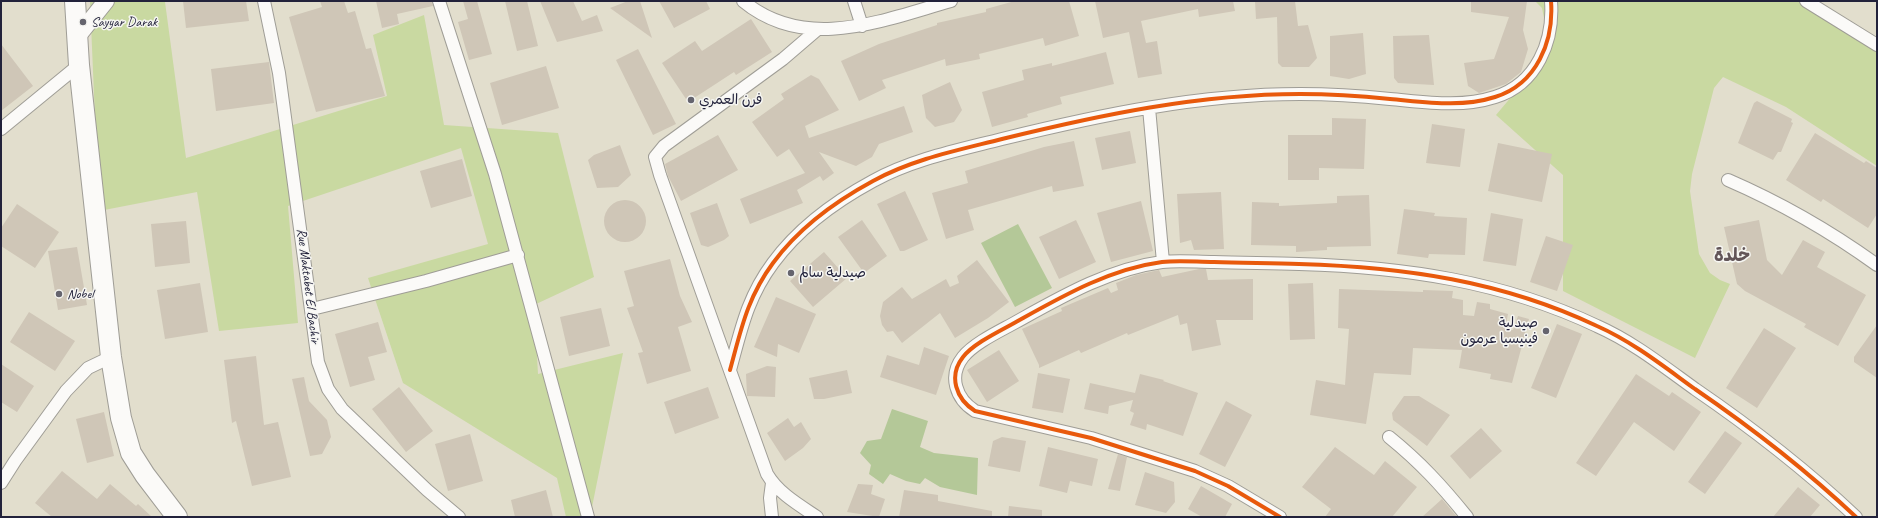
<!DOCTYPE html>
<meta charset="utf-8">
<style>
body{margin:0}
#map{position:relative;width:1878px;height:518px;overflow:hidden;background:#e2decd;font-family:Caveat,sans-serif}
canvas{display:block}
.frame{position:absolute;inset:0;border:2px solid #22223b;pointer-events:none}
</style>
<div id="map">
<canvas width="1878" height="518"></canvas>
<div class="frame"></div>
</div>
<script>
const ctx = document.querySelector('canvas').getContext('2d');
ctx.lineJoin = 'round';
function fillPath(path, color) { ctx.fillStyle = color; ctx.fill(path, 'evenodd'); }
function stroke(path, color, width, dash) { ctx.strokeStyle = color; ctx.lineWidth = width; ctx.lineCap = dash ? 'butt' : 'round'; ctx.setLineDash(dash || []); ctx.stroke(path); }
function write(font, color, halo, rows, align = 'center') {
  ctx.font = font + ' Caveat,"Playpen Sans Arabic",sans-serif'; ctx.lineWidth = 3; ctx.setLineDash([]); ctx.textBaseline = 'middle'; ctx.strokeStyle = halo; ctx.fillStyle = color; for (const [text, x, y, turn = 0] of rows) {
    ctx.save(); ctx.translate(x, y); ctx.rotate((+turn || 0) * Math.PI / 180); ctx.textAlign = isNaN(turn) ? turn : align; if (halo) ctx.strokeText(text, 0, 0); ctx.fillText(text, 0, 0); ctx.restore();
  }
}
const green = new Path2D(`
 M90,1L165,2L186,158L387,96L373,35L424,15L444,125L558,133L594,277L534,305L538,374L623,353L590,517H566L557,478L403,383L368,278L488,244L461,148L288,206L298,323L219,331L197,192L99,211Z
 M1535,1H1809L1877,46V166L1786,107L1723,77L1714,88L1692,174L1690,191L1699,254L1710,273L1720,280L1730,284L1695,358L1563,291V175L1496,115L1544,58V18L1542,8Z`);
const forest = new Path2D(`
 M1018,224L1052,288L1015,307L981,243Z
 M892,409L928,421L920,447L934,453L978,458L977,495L940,487L925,478L920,484L906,481L890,474L883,484L869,474L871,465L860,453L867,441L881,439Z`);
const building = new Path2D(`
 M183,1H246L249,21L186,28Z
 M320,1H344L348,13L355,11L366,49L371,48L385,96L316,112L289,17L322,7Z
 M376,1H432L433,6L397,14L399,24L382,28Z
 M463,1H477L492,54L469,60L458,22L468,19Z
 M505,1H527L538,46L517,51Z
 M540,1H573L582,21L597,15L603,31L557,42Z
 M628,1H640L652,38L610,8Z
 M659,1H706L710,9L674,28Z
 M1015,1H1069L1079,36L1045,46L1043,38L979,54L980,59L946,66L945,59L882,80L886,88L859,101L841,61L879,44L937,25V23L986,12V9Z
 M1095,1H1233L1235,11L1199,17L1198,9L1141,21L1146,43L1157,41L1162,74L1138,78L1129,32L1103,38Z
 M1255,1H1295L1298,26L1308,25L1317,58L1309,67H1282L1278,63L1277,17L1256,19Z
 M1471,1H1527L1523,30L1528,49L1521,72L1506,84L1479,93L1468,86L1464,63L1494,59L1509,17L1471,12Z
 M751,19L772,52L736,75L734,72L688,102L662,63L695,41L702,51Z
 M1363,33L1366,74L1349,79L1330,76V36Z
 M1429,35L1434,85L1398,83L1394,78L1393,36Z
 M1,44L33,86L1,111Z
 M638,49L676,124L653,135L616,60Z
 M1106,52L1114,84L1060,97L1062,104L1027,114L1028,117L992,127L982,92L1024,80L1022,70L1052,63V66Z
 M269,62L274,103L216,111L211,69Z
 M546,66L559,108L502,125L490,83Z
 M811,75L819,79L839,110L805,126L809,138L904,106L913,132L879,144L872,157L856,166L819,152L834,173L823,181L820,176L797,190L803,203L750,224L740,199L805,173L789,149L777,157L752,122L784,99L781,94Z
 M950,82L962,110L954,122L935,127L926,118L922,95Z
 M1757,101L1792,119L1791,122L1793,123L1781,152H1778L1773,160L1738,143L1754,103Z
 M1332,118L1366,119L1364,169L1319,168V180H1288V135H1332Z
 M1432,124L1465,129L1460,167L1426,163Z
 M1130,131L1136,163L1102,170L1095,138Z
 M1815,133L1864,163L1866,161L1877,168V214L1868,228L1823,199L1821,202L1786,180Z
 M718,135L738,170L681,201L668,176L665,164Z
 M1074,141L1084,186L1053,192L1052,186L968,210L974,230L946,239L932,193L968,183L965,171L1044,147Z
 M1498,143L1552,154L1542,202L1488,191Z
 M620,145L631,175L618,187L597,188L588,160L594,155Z
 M462,159L472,196L431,208L420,171Z
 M905,191L928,240L904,251H900L877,204Z
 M1221,192L1224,249L1194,250L1191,240L1180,243L1177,194Z
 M1369,195L1371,246L1327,247V250L1296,252V246L1251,245L1252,202L1279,203V206L1337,203V196Z
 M604 221a21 21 0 1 1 42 0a21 21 0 1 1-42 0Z
 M1141,201L1153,251L1111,262L1097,213Z
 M717,203L729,236L724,240L708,247L701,245L690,213Z
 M17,204L59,232L35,268L1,246V228Z
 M1404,209L1435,213L1434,216L1467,218L1465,255L1429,254L1428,258L1397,254Z
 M1491,213L1523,219L1516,266L1483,261Z
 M862,220L887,256L864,273L838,237Z
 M1076,220L1096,262L1059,279L1039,237Z
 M1759,220L1767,260L1782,275L1803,240L1825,252L1817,267L1866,295L1838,346L1804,327L1806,324L1745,291L1737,284L1724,227Z
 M186,221L190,263L155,267L151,224Z
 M1546,236L1573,245L1557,291L1530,282Z
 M77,247L87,305L58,310L48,251Z
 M824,252L847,278L813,307L790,281Z
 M670,259L680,296L692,322L678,327L691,371L647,384L638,353L643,352L627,308L634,306L624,271Z
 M977,260L1009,302L988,318L955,338L940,313L902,343L893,331L887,332L882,325L880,316L883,302L902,287L912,299L946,279L950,287L959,283L957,276Z
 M1199,269H1206L1208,280L1253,279V320H1216L1221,345L1192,351L1187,323L1180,325L1178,315L1128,335L1127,333L1081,353L1079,350L1039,368V365L1022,329L1062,311L1061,308L1108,288L1111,293L1118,290L1116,283L1136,275L1159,270L1162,277Z
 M200,283L208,332L165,339L157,290Z
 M1313,283L1315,339L1290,340L1288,284Z
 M1339,289L1423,292V290L1453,291L1452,298L1463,300V315L1474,316L1477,302L1490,304V309L1508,314L1505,329L1513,330L1518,316L1529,319L1512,383L1490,379L1491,374L1459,368L1462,350L1413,348L1411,375L1374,373L1366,424L1310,415L1316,380L1345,385L1349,329L1338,328Z
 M776,297L816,314L799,353L778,344L777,357L754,347Z
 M601,308L610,346L569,356L560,317Z
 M29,312L75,341L55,371L10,342Z
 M378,322L387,352L368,357L375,380L350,387L335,334Z
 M1557,324L1582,334L1556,398L1531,388Z
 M1877,325V378L1854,362V357Z
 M1764,328L1796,348L1757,408L1726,388Z
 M924,347L949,356L936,395L880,377L887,355L919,365Z
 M999,350L1019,381L987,402L967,370Z
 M256,356L264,425L278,422L291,477L252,486L236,421L232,423L224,360Z
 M1,364L34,386L17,412L1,402Z
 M767,366L776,367L775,397L747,396L746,374Z
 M847,370L852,393L824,399H814L809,378Z
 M1038,373L1070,379L1063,413L1032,408Z
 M1140,374L1164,380L1163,381L1198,393L1183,436L1147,424L1146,430L1130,425L1134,413L1130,411L1133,400L1109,406L1108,414L1084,409L1090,383L1135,393Z
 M1636,374L1669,396L1672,392L1701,412L1674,451L1634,422L1596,476L1576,463Z
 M304,377L309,401L327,420L331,437L322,454L310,456L292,379Z
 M399,387L433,431L406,452L372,409Z
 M708,387L719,418L675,434L664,402Z
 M1404,396H1419L1450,415L1427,446L1393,420L1392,413Z
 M1226,401L1252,415L1225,467L1199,454Z
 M104,412L114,456L87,463L76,419Z
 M788,418L794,427L801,422L811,439L803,448L785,461L767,433Z
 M1481,428L1502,451L1470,479L1450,456Z
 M1725,431L1742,443L1705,494L1688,482Z
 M470,434L483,481L448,491L435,444Z
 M1002,437L1026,441L1020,472L988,466L993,441Z
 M1048,447L1098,459L1092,486L1070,481L1067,493L1039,486Z
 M1335,447L1374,475L1385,461L1417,487L1392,517H1325L1331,509L1302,487Z
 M1118,454L1127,457L1120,491L1108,489Z
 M62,471L97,499L110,484L136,506L138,504L152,517H52L35,503Z
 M1145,472L1174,482L1175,502L1166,513L1135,505Z
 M858,484L873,485L871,494L885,499L879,517L847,512Z
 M1201,486L1232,504L1225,517H1202L1188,509Z
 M1798,487L1820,505L1810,517H1773Z
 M546,490L553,517H515L511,500Z
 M904,490L938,495V501L992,511V517H899Z
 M1442,499L1457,517H1422Z
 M1009,506L1042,510V517H1008Z`);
const minor = new Path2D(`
 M264,1L279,73L318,362L328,389L342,409L427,490L459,517
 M439,1L495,174L588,517
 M743,1C806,53 883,20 951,1
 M854,1L862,26
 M1806,1L1877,45
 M1149,108L1163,262
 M1,129L79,65
 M1728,180C1781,203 1830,231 1877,265
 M312,309L426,281L518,255
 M730,370C741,330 747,298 773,263C798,229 836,201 873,181C913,159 959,150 1002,139C1100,115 1199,94 1300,94C1330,94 1361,96 1390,99C1425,102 1461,108 1495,97C1537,84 1554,41 1551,1
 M1389,437C1420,462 1442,486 1467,517
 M1,483L15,461L66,391L88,368L111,357
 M772,483L770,498L772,517
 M817,517C799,505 778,493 767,474L660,175L655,157L664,146L783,59L818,29
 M1280,517L1228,486L1195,471L1091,438L975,411C956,399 948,376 963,357C974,343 1000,331 1016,322C1061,297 1109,269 1162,262C1179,260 1197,262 1214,262C1243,263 1271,263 1299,264C1404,267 1502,281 1597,326C1633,342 1663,366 1695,389C1752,428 1806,470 1856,517`);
const tertiary = new Path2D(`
 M78,36L106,1`);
const primary = new Path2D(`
 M75,1L79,65L111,357L121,418L131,453L145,475L177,517`);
const cycleway = new Path2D(`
 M730,370C741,330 747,298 773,263C798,229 836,201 873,181C913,159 959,150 1002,139C1100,115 1199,94 1300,94C1330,94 1361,96 1390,99C1425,102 1461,108 1495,97C1537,84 1554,41 1551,1
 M1280,517L1228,486L1195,471L1091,438L975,411C956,399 948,376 963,357C974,343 1000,331 1016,322C1061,297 1109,269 1162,262C1179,260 1197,262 1214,262C1243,263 1271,263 1299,264C1404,267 1502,281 1597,326C1633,342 1663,366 1695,389C1752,428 1806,470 1856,517`);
const markers = [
 [83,22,4,"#65646e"],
 [691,100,4,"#65646e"],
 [791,273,4,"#65646e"],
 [59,294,4,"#65646e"],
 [1546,331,4,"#65646e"]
];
const poiNames = [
 ["Sayyar Darak",91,22],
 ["فرن العمري",699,100],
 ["صيدلية سالم",799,273],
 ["Nobel",67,294],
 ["صيدلية",1538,323,"right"],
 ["فينيسيا عرمون",1538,339,"right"]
];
const streetNames = [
 ["Rue Maktabet El Bachir",308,286,83]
];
const districtNames = [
 ["خلدة",1732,256]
];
fillPath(green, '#c9d9a1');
fillPath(forest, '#b4c898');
fillPath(building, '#cfc6b7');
stroke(minor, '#9f9d96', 14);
stroke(tertiary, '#9f9d96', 18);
stroke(primary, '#9f9d96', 22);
stroke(minor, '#fbfaf8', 12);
stroke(tertiary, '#fbfaf8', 16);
stroke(primary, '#fbfaf8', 20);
stroke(cycleway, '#e8590c', 4);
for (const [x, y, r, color] of markers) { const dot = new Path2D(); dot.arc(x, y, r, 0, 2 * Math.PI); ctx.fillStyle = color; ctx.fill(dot); stroke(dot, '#f6f6f2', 1.5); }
write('14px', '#22223b', '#f6f6f2', poiNames, 'left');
write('14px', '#22223b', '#f6f6f2', streetNames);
write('bold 18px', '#625558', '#f6f6f2', districtNames);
</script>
